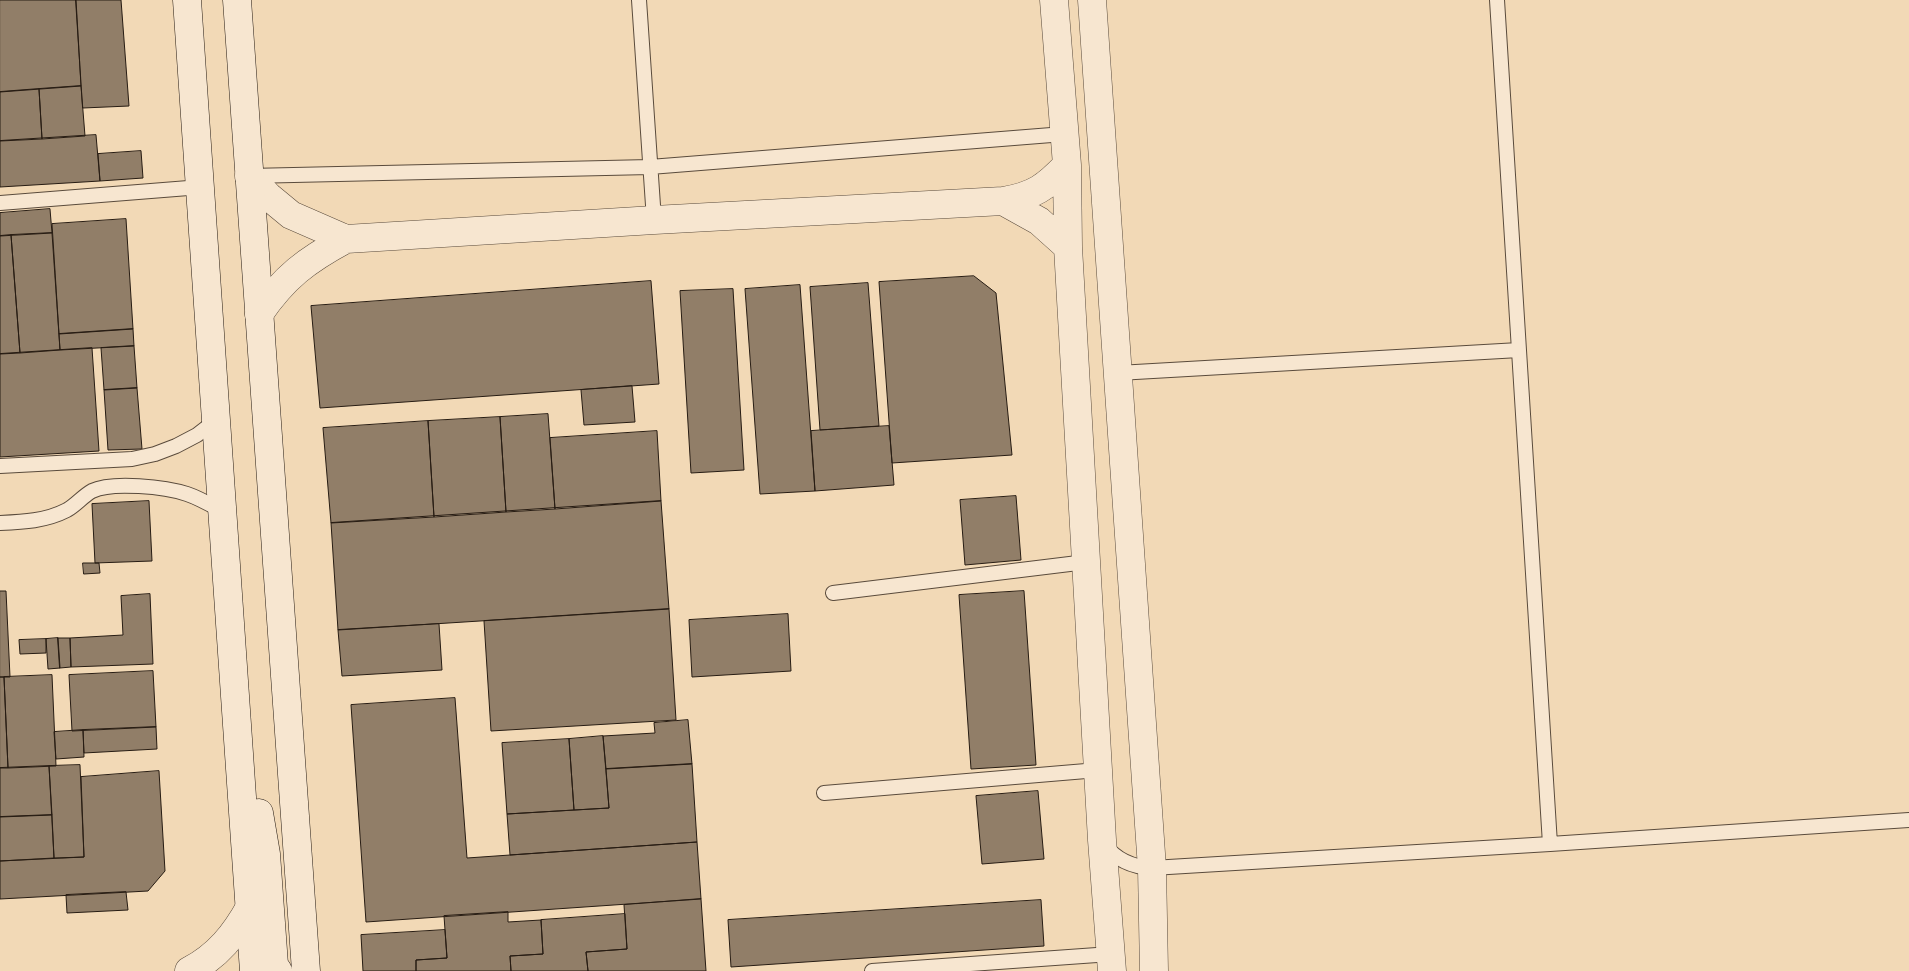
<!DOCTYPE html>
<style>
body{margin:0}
canvas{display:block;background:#f2d9b6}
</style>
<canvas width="1909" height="971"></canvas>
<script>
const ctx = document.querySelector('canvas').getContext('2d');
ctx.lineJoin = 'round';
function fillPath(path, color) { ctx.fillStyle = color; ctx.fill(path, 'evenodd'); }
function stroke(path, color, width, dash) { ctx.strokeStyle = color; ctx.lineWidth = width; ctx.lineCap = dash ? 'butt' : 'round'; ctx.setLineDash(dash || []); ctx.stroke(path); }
const building = new Path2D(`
 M0,0H76L81,86L0,92Z
 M76,0H121L129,106L83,108Z
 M81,86L85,136L42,139L39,89Z
 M39,89L42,139L0,141V92Z
 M96,135L100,181L0,187V141Z
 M141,151L143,178L100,181L98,154Z
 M50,209L52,233L0,236V213Z
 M126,219L133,329L59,334L52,224Z
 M52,233L60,350L20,353L11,235Z
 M11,235L20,353L0,354V236Z
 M974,276L996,293L1012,455L892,463L879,282Z
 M651,281L659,384L320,408L311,306Z
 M868,283L879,426L820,430L810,287Z
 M800,285L815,491L760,494L745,289Z
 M733,289L744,470L691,473L680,291Z
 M133,329L134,346L60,350L59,334Z
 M134,346L137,388L104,390L101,348Z
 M92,348L99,451L0,457V354Z
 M632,386L635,422L584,425L581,390Z
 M137,388L142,449L108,450L104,390Z
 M548,414L555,509L506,512L500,417Z
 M500,417L506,512L434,517L428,421Z
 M428,421L434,517L331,523L323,428Z
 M889,426L894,485L815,491L811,431Z
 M657,431L661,501L555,509L550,438Z
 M1016,496L1021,560L965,565L960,500Z
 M149,501L152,561L95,563L92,504Z
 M661,501L669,609L338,630L331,523Z
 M83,563H99L100,573L84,574Z
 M0,591H6L10,677H0Z
 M1024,591L1036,765L971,769L959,595Z
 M150,594L153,664L71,667L70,638L123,635L121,596Z
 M669,609L676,720L491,731L484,621Z
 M788,614L791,671L692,677L689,620Z
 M439,624L442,670L342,676L338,630Z
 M58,638H70L71,667L60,668Z
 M58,638L60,668L48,669L46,639Z
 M46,639V653L20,654L19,640Z
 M153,671L156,727L72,731L69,675Z
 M52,675L56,766L8,768L4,677Z
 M0,677H4L8,768H0Z
 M455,698L467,858L697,842L701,899L366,922L351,705Z
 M688,720L692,764L606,769L603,736L655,733L654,723Z
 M156,727L157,749L84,753L83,730Z
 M83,730L84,757L56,759L54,732Z
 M603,736L609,808L574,810L569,739Z
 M569,739L574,810L507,814L502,743Z
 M692,764L697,842L510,855L507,814L609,808L606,769Z
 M80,765L84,857L54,858L49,766Z
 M49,766L52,815L0,817V768Z
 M159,771L165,871L148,891L0,899V861L84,857L81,777Z
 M1038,791L1044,859L982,864L976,796Z
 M52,815L54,858L0,861V817Z
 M126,892L128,910L67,913L66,895Z
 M701,899L706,971H588L586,952L627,949L624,905Z
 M1041,900L1044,946L731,967L728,920Z
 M508,912V922L541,920L543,954L510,956L511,971H416V960L447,958L444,916Z
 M625,914L627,949L586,952L588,971H511L510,956L543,954L541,920Z
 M445,930L447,958L416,960V971H363L361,935Z`);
const service = new Path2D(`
 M639,0L654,220
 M1497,0L1550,844
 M249,176L650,167L1064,134
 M0,203L201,187
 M1118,373L1519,350
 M0,466L132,459L155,454L176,446L197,435L215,421
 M0,523C23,522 46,521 67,510C76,505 83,496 92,491C112,481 166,487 187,494C199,498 211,505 222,511
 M833,593L1086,562
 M824,793L1098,770
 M1105,845C1117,861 1133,867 1152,868L1550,844L1909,820
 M872,971L1111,954`);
const minor = new Path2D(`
 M1054,0L1067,165L1068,247L1102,840L1112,971
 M1092,0L1152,868L1154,971
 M249,176L268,196L291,215L346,239
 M1003,201L1039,221L1068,247
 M259,314C284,277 307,260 346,239L654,220L1003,201C1034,196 1046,187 1067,165
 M189,971C218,956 235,934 250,907`);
const secondary = new Path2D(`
 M187,0L254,971
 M237,0L306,971
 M259,813L266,854L273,951L274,965L278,971`);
fillPath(building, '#917e68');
stroke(building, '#271c13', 1);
stroke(service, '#5a4b3c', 16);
stroke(minor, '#5a4b3c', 29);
stroke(secondary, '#271c13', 29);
stroke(service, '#f7e6d0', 14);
stroke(minor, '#f7e6d0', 28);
stroke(secondary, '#f7e6d0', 28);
</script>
